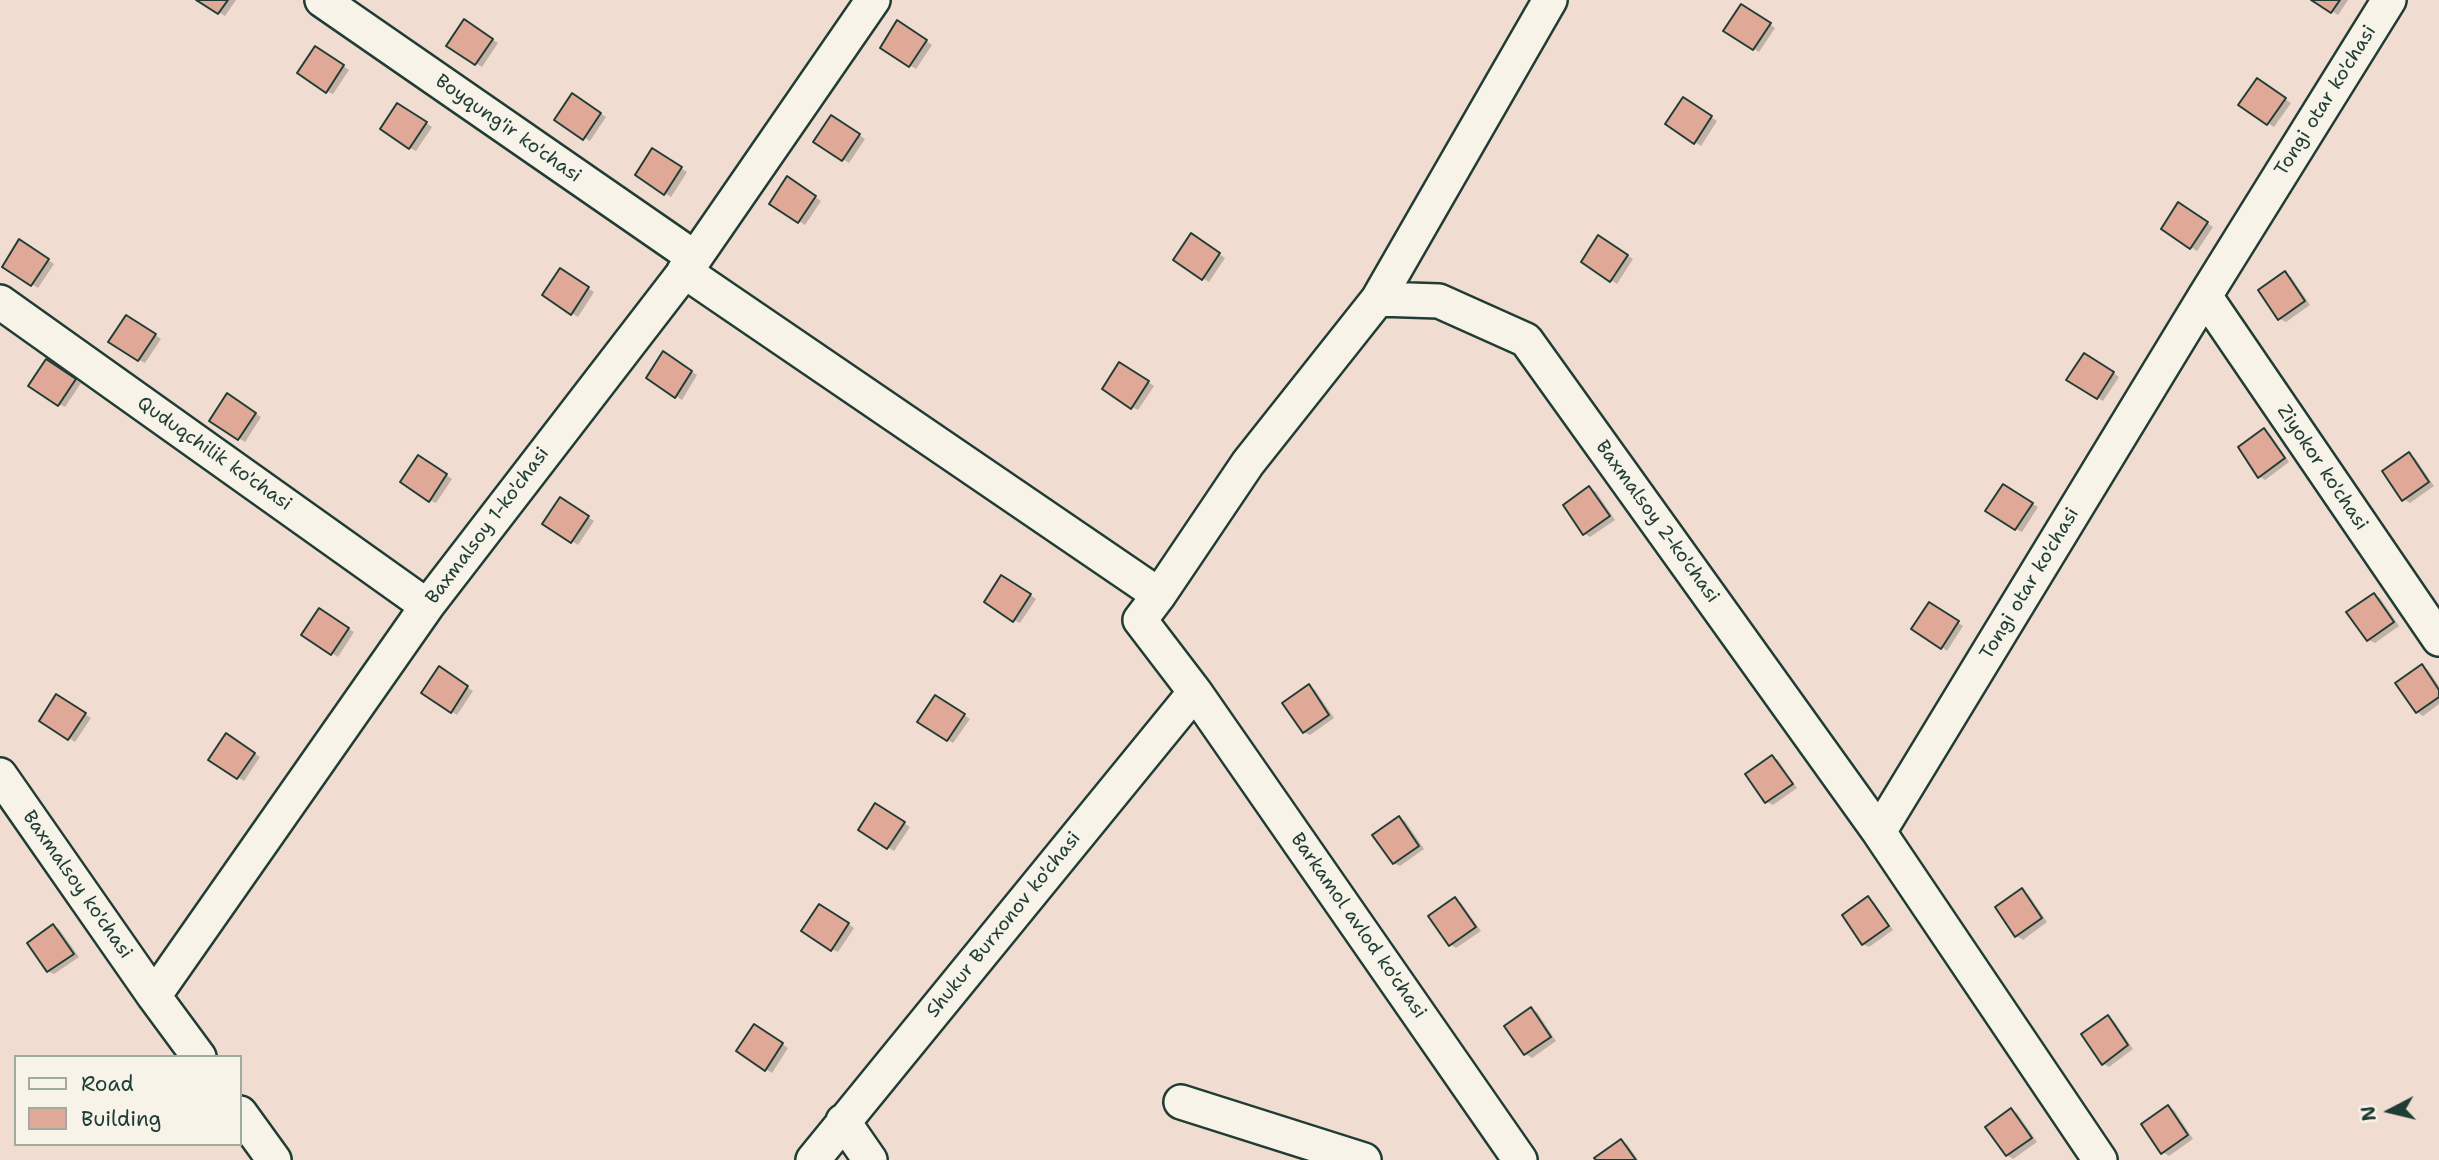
<!DOCTYPE html>
<meta charset="utf-8">
<style>
body{margin:0}
#map{position:relative;width:2439px;height:1160px;overflow:hidden;background:#f0dcd0;font-family:"Shantell Sans",sans-serif}
canvas{display:block}
.legend{position:absolute;left:14px;top:1055px;width:228px;height:91px;box-sizing:border-box;background:#f7f3e8;border:2px solid #a1aaa0;margin:0;padding:9px 12px;list-style:none;font-size:21px;color:#1f3d34}
.legend li{display:flex;align-items:center;gap:14px;height:35px}
.legend b{width:35px;border:2px solid #a1aaa0}
.north{position:absolute;left:2355px;top:1076px;width:70px;height:70px;-webkit-text-stroke:5px #f7f3e8;paint-order:stroke;rotate:263deg;font-size:19px;font-weight:700;line-height:28px;text-align:center;color:#1f3d34}
.north::after{content:'';display:block;margin:auto;width:24px;height:32px;background:#1f3d34;clip-path:polygon(50% 0,100% 100%,50% 72%,0 100%)}
</style>
<div id="map">
<canvas width="2439" height="1160"></canvas>
<ul class="legend">
<li><b style="height:9px;background:#f7f3e8"></b>Road</li>
<li><b style="height:19px;background:#dfa897"></b>Building</li>
</ul>
<div class="north">N</div>
</div>
<script>
const ctx = document.querySelector('canvas').getContext('2d');
ctx.lineJoin = 'round';
function fillPath(path, color) { ctx.fillStyle = color; ctx.fill(path, 'evenodd'); }
function stroke(path, color, width, dash) { ctx.strokeStyle = color; ctx.lineWidth = width; ctx.lineCap = dash ? 'butt' : 'round'; ctx.setLineDash(dash || []); ctx.stroke(path); }
function write(font, color, halo, rows, align = 'center') {
  ctx.font = font + ' "Shantell Sans",sans-serif'; ctx.lineWidth = 5; ctx.setLineDash([]); ctx.textBaseline = 'middle'; ctx.strokeStyle = halo; ctx.fillStyle = color; for (const [text, x, y, turn = 0] of rows) {
    ctx.save(); ctx.translate(x, y); ctx.rotate((+turn || 0) * Math.PI / 180); ctx.textAlign = isNaN(turn) ? turn : align; if (halo) ctx.strokeText(text, 0, 0); ctx.fillText(text, 0, 0); ctx.restore();
  }
}
const shadow = new Path2D(`
 M200,0H236L225,16Z
 M2314,0H2348L2338,15Z
 M1748,9L1775,28L1759,52L1726,31Z
 M470,25L498,43L482,67L448,45Z
 M904,26L932,45L916,69L882,47Z
 M321,51L349,70L333,94L327,91Z
 M2263,84L2291,103L2274,127L2240,105Z
 M578,99L606,117L590,141L556,120Z
 M1689,103L1717,121L1701,146L1695,142Z
 M404,108L432,127L416,151L410,148Z
 M837,120L865,139L849,163L815,141Z
 M653,150L687,172L671,197L665,193Z
 M793,182L821,201L805,225L771,203Z
 M2185,208L2213,227L2197,251L2191,247Z
 M1197,239L1225,258L1209,282L1203,278Z
 M1605,241L1633,259L1617,284L1583,262Z
 M19,242L54,264L38,288L4,266Z
 M2285,273L2291,277L2310,305L2286,322L2280,319Z
 M566,274L594,292L578,317L544,295Z
 M133,320L161,339L145,363L139,360Z
 M669,357L697,375L682,400L676,396Z
 M2091,358L2119,377L2103,401L2069,379Z
 M53,364L81,383L65,407L59,404Z
 M1120,364L1154,386L1138,410L1132,407Z
 M233,399L261,417L245,442L211,420Z
 M2264,430L2270,434L2289,462L2265,480L2259,476Z
 M2409,454L2415,458L2434,486L2410,503L2404,499Z
 M424,460L452,479L436,503L430,500Z
 M2004,486L2038,507L2022,532L2016,529Z
 M1590,488L1596,492L1615,520L1590,537L1584,533Z
 M560,499L594,521L578,545L544,523Z
 M1008,580L1036,599L1020,623L1014,620Z
 M2374,595L2380,598L2399,626L2375,643L2369,640L2349,612Z
 M1930,605L1963,626L1947,651L1942,647Z
 M320,611L354,632L338,657L332,653Z
 M2422,666L2428,670L2439,686V704L2423,716L2417,712Z
 M445,672L473,691L457,715L451,711Z
 M1309,687L1315,690L1334,718L1310,735L1304,732Z
 M63,699L91,718L75,742L41,720Z
 M942,700L970,719L953,743L948,740Z
 M232,739L260,757L244,781L210,759Z
 M1772,757L1778,760L1797,788L1773,805L1767,802Z
 M882,809L910,827L894,851L860,829Z
 M1399,818L1405,821L1424,849L1400,866L1394,863Z
 M2022,890L2028,894L2047,922L2023,940L2017,936L1997,908Z
 M1868,898L1874,902L1893,930L1869,947L1863,944Z
 M1455,899L1461,903L1481,931L1456,948L1450,944Z
 M826,909L854,928L838,952L832,949Z
 M53,926L59,929L79,957L54,974L48,971Z
 M1531,1009L1537,1012L1556,1041L1532,1058L1526,1054L1506,1026Z
 M2108,1017L2114,1021L2133,1049L2109,1067L2103,1063Z
 M760,1029L788,1048L772,1073L738,1051Z
 M2168,1107L2174,1110L2193,1139L2169,1156L2163,1152Z
 M2011,1110L2017,1113L2037,1142L2013,1159L2007,1155Z
 M1621,1141L1627,1144L1638,1160H1598Z`);
const building = new Path2D(`
 M196,0H228L218,14Z
 M2311,0H2340L2331,13Z
 M1741,4L1771,23L1753,50L1723,31Z
 M464,19L493,39L475,65L446,46Z
 M897,20L927,40L909,67L880,48Z
 M315,46L344,65L326,93L297,73Z
 M2257,78L2286,98L2267,125L2238,105Z
 M572,93L601,113L583,140L554,120Z
 M1683,97L1712,116L1694,144L1665,124Z
 M397,103L427,122L409,149L380,129Z
 M831,115L860,134L842,161L813,142Z
 M652,148L682,167L664,195L635,175Z
 M787,176L816,196L798,223L769,204Z
 M2178,202L2208,222L2190,249L2161,229Z
 M1191,233L1220,253L1202,280L1173,260Z
 M1598,235L1628,255L1610,282L1581,262Z
 M19,239L49,259L31,286L2,267Z
 M560,268L589,287L571,315L542,295Z
 M2285,271L2305,301L2278,320L2258,290Z
 M126,315L156,334L138,361L108,342Z
 M663,351L692,371L675,398L646,378Z
 M2084,353L2114,372L2097,399L2066,380Z
 M46,359L76,379L58,406L28,386Z
 M1119,362L1149,381L1131,409L1102,389Z
 M227,393L256,413L238,440L209,421Z
 M2264,428L2285,458L2258,478L2238,447Z
 M2409,452L2429,482L2402,501L2382,471Z
 M418,455L447,474L429,502L400,482Z
 M2003,484L2033,503L2015,530L1985,511Z
 M1589,486L1610,516L1583,535L1563,505Z
 M560,497L589,516L571,543L542,524Z
 M1001,575L1031,594L1013,622L984,602Z
 M2374,593L2394,622L2367,641L2346,612Z
 M1929,602L1959,621L1941,649L1911,629Z
 M319,608L349,628L331,655L301,635Z
 M2422,664L2439,690V697L2416,713L2395,683Z
 M439,666L468,686L451,713L421,693Z
 M1309,684L1329,715L1303,733L1282,703Z
 M56,694L86,713L68,740L39,721Z
 M935,695L965,714L947,741L917,722Z
 M226,733L255,753L237,779L208,760Z
 M1772,755L1793,784L1765,803L1745,774Z
 M875,803L905,822L887,849L858,830Z
 M1399,816L1419,846L1393,864L1372,835Z
 M2022,888L2042,918L2015,937L1995,907Z
 M1868,896L1889,926L1862,945L1842,915Z
 M1455,897L1476,927L1449,946L1428,916Z
 M819,904L849,923L831,951L801,931Z
 M53,924L74,954L47,972L27,943Z
 M1531,1007L1551,1037L1524,1055L1504,1026Z
 M2108,1015L2128,1045L2102,1065L2081,1034Z
 M754,1024L783,1043L765,1071L736,1051Z
 M2168,1105L2188,1135L2161,1154L2141,1124Z
 M2011,1108L2032,1138L2006,1156L1985,1127Z
 M1621,1139L1636,1160H1596L1594,1158Z`);
const minor = new Path2D(`
 M322,0L695,258
 M684,271L1159,595
 M2205,296L2439,639
 M1378,299L1439,301L1526,340L1879,832
 M0,302L427,606
 M0,775L154,996
 M199,1057L154,996L427,606L695,258L873,0
 M1181,1102L1364,1160
 M240,1113L274,1160
 M843,1121L870,1160
 M813,1160L1195,692
 M1520,1160L1195,692L1140,620L1159,595L1248,463L1378,299L1550,0
 M2100,1160L1879,832L2205,296L2389,0`);
const streetNames = [
 ["Tongi otar ko'chasi",2326,101,-58],
 ["Boyqung'ir ko'chasi",508,129,35],
 ["Quduqchilik ko'chasi",214,454,35],
 ["Ziyokor ko'chasi",2322,468,56],
 ["Baxmalsoy 2-ko'chasi",1657,522,54],
 ["Baxmalsoy 1-ko'chasi",488,526,-53],
 ["Tongi otar ko'chasi",2030,584,-59],
 ["Baхmalsoy ko'chasi",77,885,55],
 ["Shukur Burxonov ko'chasi",1004,925,-51],
 ["Barkamol avlod ko'chasi",1358,926,55]
];
fillPath(shadow, '#0003');
fillPath(building, '#dfa897');
stroke(building, '#1f3d34', 2);
stroke(minor, '#1f3d34', 38);
stroke(minor, '#f7f3e8', 33);
write('19px', '#1f3d34', '#f7f3e8', streetNames);
</script>
